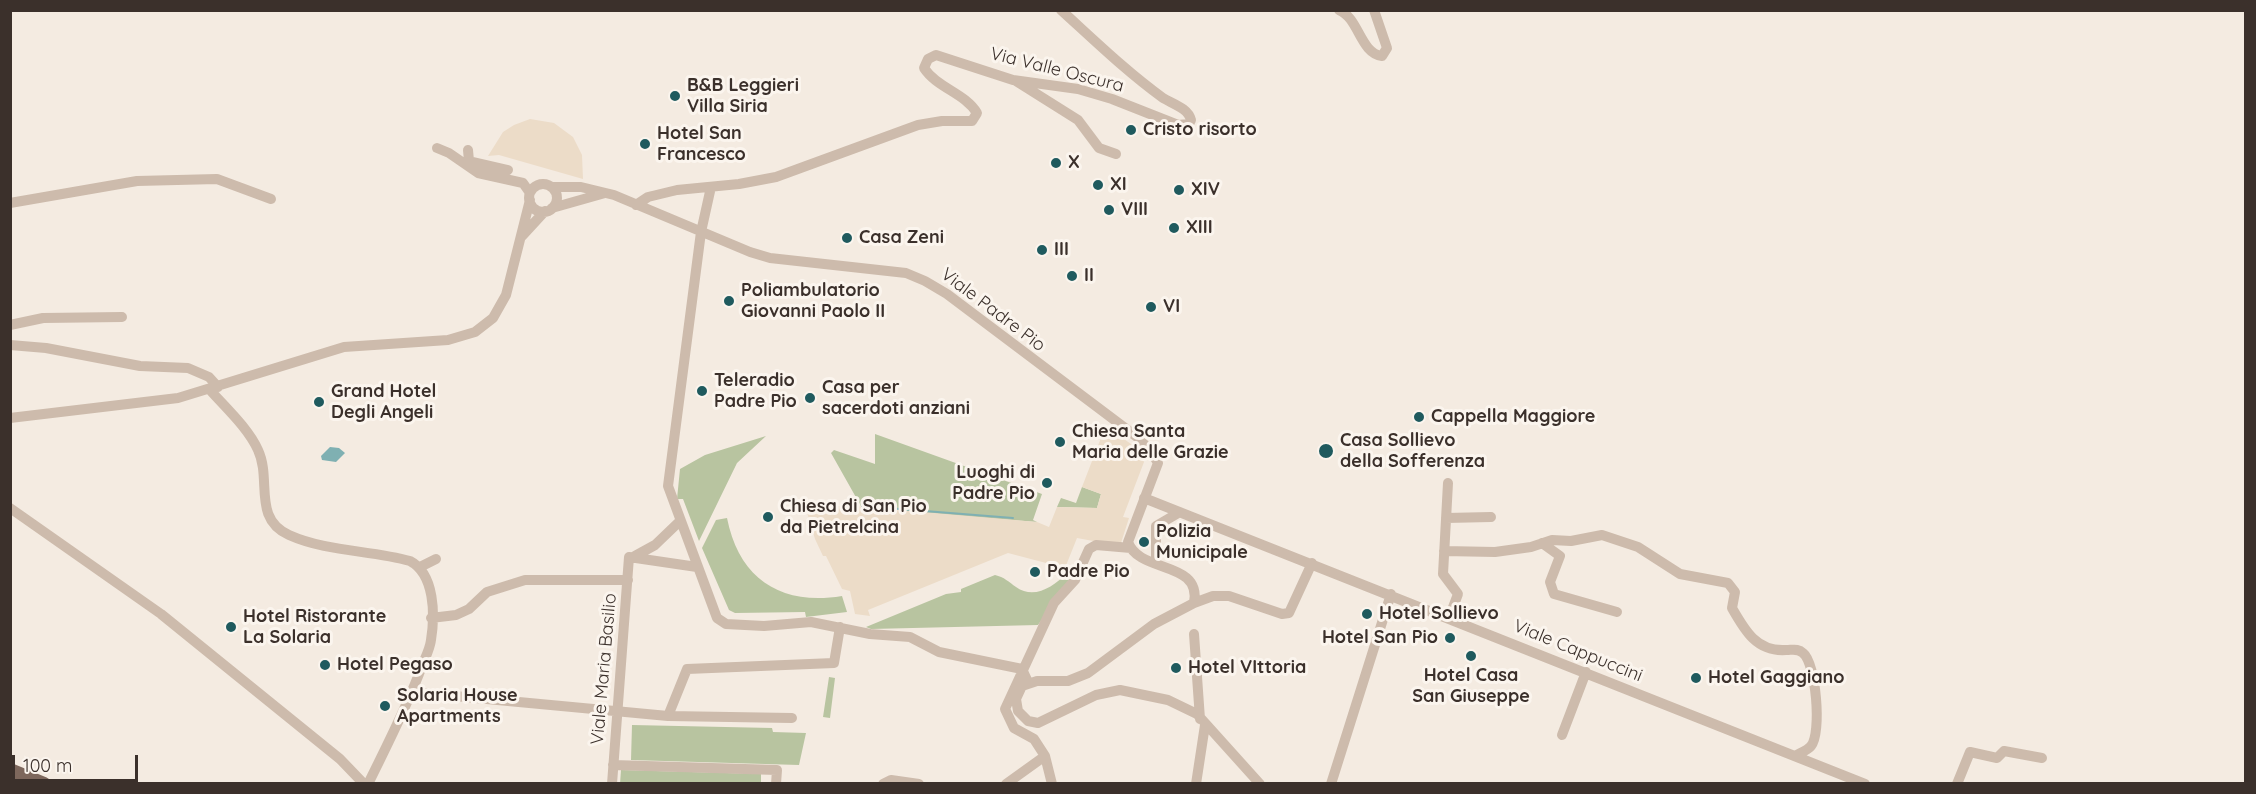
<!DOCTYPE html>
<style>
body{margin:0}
#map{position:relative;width:2256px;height:794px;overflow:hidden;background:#f4ebe1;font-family:Quicksand,sans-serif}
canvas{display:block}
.frame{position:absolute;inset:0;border:12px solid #3b302b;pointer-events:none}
.scale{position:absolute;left:12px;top:755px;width:126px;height:27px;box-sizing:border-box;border:3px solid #3b302b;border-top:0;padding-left:8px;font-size:18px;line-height:21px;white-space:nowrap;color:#3b302b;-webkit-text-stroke:4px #fbf5ee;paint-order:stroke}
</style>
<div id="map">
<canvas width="2256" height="794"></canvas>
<div class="frame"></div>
<div class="scale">100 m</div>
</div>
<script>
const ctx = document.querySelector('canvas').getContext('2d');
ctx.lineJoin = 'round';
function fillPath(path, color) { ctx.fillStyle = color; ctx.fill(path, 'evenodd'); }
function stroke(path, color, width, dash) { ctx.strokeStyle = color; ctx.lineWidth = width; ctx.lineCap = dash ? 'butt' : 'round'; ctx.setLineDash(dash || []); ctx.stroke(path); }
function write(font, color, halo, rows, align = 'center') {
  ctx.font = font + ' Quicksand,sans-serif'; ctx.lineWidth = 6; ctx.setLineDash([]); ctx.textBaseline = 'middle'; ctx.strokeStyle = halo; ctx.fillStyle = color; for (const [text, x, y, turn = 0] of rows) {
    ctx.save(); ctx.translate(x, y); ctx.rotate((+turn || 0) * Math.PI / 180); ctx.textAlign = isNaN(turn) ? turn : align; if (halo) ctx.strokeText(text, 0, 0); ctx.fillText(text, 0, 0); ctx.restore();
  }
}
const green = new Path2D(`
 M875,434L1042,494L1033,520L1037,522L862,508L831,453L834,450L875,464Z
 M766,436L737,463L699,541L683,499H677L680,469L705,455Z
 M1082,487L1101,494L1097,508L1057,507L1061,498L1076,503Z
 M727,518C739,579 781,606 842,596L847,612L806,617L805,612L735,613L729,610L702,548L716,520Z
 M1067,573L1073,575L1038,625L871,629L866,627L946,594L961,592V589L995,575C1004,577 1009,582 1016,587C1034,600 1053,587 1067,573Z
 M829,677L835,678L830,718L823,717Z
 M632,725L772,728L773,732L806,733L799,765L631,760Z
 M621,770L761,774V783L620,784Z`);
const plaza = new Path2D(`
 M530,119L554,123L573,137L582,155L583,179L499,155L488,156L503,132L514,125Z
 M1103,424L1138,449L1144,462L1123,517L1129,518L1120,546L1077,538L1065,568L1008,553L868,610L870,616L855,614L850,591L842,589L826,556H823L815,539L805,506H855L1037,522L1049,527L1057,507L1097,508L1101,494L1082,487L1104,430Z`);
const water = new Path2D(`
 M330,447L339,448L345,453L336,462L322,460L321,456Z`);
const stream = new Path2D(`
 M862,506L1013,518`);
const minor = new Path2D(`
 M1339,10C1359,18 1360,53 1382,56L1387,48L1374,10
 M1016,81L1078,120L1099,148L1116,154
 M437,148L449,153L478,173L523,183L530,193
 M468,150L469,161L508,170
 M529 198a14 14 0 1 1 28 0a14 14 0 1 1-28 0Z
 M552,187H581L614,195L750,252L770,258L906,273L925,281L947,294L1137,437L1150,450L1158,463L1128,542C1139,574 1202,560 1194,603
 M711,187L701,232L668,486L717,618L726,624L764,626L811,622L870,634L910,637L939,652L1022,669L1028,682
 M10,203L137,181L217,179L271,199
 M636,205L648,197L677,190L739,184L776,177L918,125L942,121H972L977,113C965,93 937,88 924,68L928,59L936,55L1013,80L1078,89L1112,99L1178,125L1189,124L1191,120C1188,108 1173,104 1163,98C1127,72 1094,40 1061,10
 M552,208L605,193
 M522,236L545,211
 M10,325L43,318L122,317
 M10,345L46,348L140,366L188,368L209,377L218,387
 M210,390C226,408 248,428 258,450C272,480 252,518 289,535C327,552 371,550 410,561C435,574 435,615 431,640C430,649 425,658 422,666C407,707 387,745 368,784
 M10,418L178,398L344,347L448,340L475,332L493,318L506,295L530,200
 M1448,483L1443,574L1458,594L1449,618
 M1144,498L1865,784
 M10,508L161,614L340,759L364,784
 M1446,518L1491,517
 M1542,543L1560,556L1550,582L1554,594L1617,612
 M1444,551L1495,552L1531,547L1552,540L1571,541L1602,535L1638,547L1680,574L1728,583L1735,592L1732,608C1745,631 1757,652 1786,650C1793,650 1798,648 1803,653C1816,663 1822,733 1811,746C1808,750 1800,753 1795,756
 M635,556L655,545L680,521
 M1156,563V526L1180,512
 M420,567L436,559
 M431,618L456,615L469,609L487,592L525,580H628
 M1194,634L1200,719
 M412,692L668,716L792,718
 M668,716L687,669L834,663L840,627
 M1562,735L1586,672
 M613,765L777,770L776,784
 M612,784L629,557L697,567
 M883,784L891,780L919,784
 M1006,784L1045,756
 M1052,784L1045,756L1034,739L1014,728L1005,709L1054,603L1075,580L1089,549L1096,545L1131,548
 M1196,784L1205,725
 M1260,784L1197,714L1168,700L1120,690L1096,695L1038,723L1028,721L1018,711L1016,699L1022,686L1037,681H1068L1088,673L1154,624L1194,603L1213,596H1229L1282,614L1289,613L1312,563
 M1331,784L1391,594
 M1957,784L1970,752L1997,758L2004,751L2042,758`);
const major = new Path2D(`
 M10,770L44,784`);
const markers = [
 [675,96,6,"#1f5a5e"],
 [1131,130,6,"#1f5a5e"],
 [645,144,6,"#1f5a5e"],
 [1056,163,6,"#1f5a5e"],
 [1098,185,6,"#1f5a5e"],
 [1179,190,6,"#1f5a5e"],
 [1109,210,6,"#1f5a5e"],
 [1174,228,6,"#1f5a5e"],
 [847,238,6,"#1f5a5e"],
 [1042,250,6,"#1f5a5e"],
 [1072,276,6,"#1f5a5e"],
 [729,301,6,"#1f5a5e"],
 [1151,307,6,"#1f5a5e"],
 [702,391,6,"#1f5a5e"],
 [810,398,6,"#1f5a5e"],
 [319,402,6,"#1f5a5e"],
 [1419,417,6,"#1f5a5e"],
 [1060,442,6,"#1f5a5e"],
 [1326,451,8,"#1f5a5e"],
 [1047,483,6,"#1f5a5e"],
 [768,517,6,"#1f5a5e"],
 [1144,542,6,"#1f5a5e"],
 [1035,572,6,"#1f5a5e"],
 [1367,614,6,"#1f5a5e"],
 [231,627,6,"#1f5a5e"],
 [1450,638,6,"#1f5a5e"],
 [1471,656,6,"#1f5a5e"],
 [325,665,6,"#1f5a5e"],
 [1176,668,6,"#1f5a5e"],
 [1696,678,6,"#1f5a5e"],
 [385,706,6,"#1f5a5e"]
];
const streetNames = [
 ["Via Valle Oscura",1057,70,14],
 ["Viale Padre Pio",993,310,37],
 ["Viale Cappuccini",1578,651,22],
 ["Viale Maria Basilio",604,669,-85]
];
const poiNames = [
 ["B&B Leggieri",687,86],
 ["Villa Siria",687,107],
 ["Cristo risorto",1143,130],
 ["Hotel San",657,134],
 ["Francesco",657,155],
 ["X",1068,163],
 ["XI",1110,185],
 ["XIV",1191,190],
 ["VIII",1121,210],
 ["XIII",1186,228],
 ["Casa Zeni",859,238],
 ["III",1054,250],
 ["II",1084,276],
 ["Poliambulatorio",741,291],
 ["Giovanni Paolo II",741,312],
 ["VI",1163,307],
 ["Teleradio",714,381],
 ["Padre Pio",714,402],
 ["Casa per",822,388],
 ["sacerdoti anziani",822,409],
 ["Grand Hotel",331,392],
 ["Degli Angeli",331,413],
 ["Cappella Maggiore",1431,417],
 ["Chiesa Santa",1072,432],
 ["Maria delle Grazie",1072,453],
 ["Casa Sollievo",1340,441],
 ["della Sofferenza",1340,462],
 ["Luoghi di",1035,473,"right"],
 ["Padre Pio",1035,494,"right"],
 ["Chiesa di San Pio",780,507],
 ["da Pietrelcina",780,528],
 ["Polizia",1156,532],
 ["Municipale",1156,553],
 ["Padre Pio",1047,572],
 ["Hotel Sollievo",1379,614],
 ["Hotel Ristorante",243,617],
 ["La Solaria",243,638],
 ["Hotel San Pio",1438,638,"right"],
 ["Hotel Pegaso",337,665],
 ["Hotel VIttoria",1188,668],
 ["Hotel Casa",1471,676,"center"],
 ["San Giuseppe",1471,697,"center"],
 ["Hotel Gaggiano",1708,678],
 ["Solaria House",397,696],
 ["Apartments",397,717]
];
fillPath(green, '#b8c4a0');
fillPath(plaza, '#ecdcc8');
fillPath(water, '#7fb0b2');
stroke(stream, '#7fb0b2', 2);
stroke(minor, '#cdbbac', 10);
stroke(major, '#7d675c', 14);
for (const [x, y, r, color] of markers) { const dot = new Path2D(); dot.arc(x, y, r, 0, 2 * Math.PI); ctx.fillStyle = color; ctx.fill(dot); stroke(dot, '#fbf5ee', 2); }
write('18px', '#3b302b', '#fbf5ee', streetNames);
write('bold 18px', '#3b302b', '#fbf5ee', poiNames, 'left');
</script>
